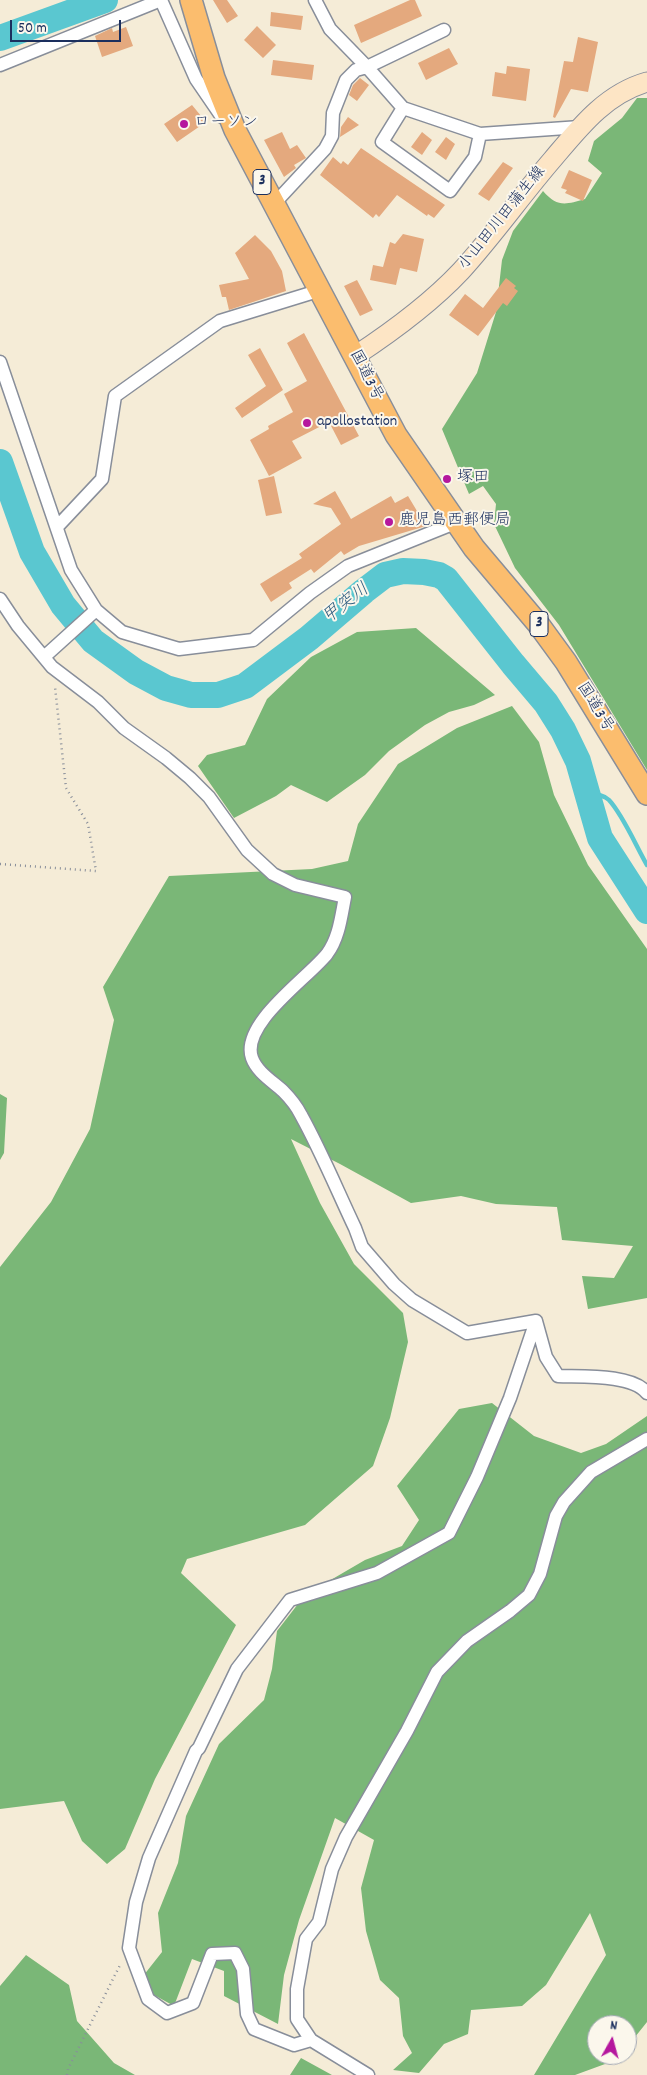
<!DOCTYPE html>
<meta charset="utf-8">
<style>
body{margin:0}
#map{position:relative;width:647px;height:2075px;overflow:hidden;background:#f5ecd7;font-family:Dekko,sans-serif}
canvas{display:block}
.north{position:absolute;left:587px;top:2015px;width:50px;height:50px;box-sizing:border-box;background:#fbf7ec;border:1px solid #a1a7b3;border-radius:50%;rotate:7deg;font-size:14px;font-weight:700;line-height:20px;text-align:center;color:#1b2f5e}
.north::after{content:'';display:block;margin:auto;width:18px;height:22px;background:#b5179e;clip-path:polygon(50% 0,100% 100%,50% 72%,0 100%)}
.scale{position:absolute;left:10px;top:20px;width:111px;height:22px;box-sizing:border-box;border:2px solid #1b2f5e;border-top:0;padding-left:6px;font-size:15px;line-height:18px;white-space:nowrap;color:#1b2f5e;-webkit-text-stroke:4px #fbf7ec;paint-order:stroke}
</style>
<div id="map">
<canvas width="647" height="2075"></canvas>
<div class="north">N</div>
<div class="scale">50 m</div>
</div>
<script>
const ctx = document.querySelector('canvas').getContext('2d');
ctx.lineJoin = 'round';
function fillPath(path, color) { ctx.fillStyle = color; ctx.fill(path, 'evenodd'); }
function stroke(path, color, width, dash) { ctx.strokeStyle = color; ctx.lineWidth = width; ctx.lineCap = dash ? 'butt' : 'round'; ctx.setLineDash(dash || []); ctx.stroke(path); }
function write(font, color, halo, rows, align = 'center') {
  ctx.font = font + ' Dekko,"Klee One",sans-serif'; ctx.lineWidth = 4; ctx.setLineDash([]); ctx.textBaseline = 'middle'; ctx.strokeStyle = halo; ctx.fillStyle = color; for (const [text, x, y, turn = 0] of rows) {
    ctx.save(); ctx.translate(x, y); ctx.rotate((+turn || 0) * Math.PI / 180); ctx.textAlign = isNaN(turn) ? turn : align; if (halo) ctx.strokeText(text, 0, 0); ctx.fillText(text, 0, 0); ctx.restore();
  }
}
const forest = new Path2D(`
 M637,98H647V770L559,625L515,568L494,524L496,504L483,486L469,494L442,429L477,373L496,312L502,260L513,231L543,191C557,207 565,205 585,199L602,173L588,161L594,141L622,118Z
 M416,628L495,695L474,705L449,712L425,725L389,751L365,775L327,802L291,785L276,796L234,818L198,766L207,755L245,745L267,699L311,657L357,632Z
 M512,706L539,742L554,795L588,865L647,949V1298L588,1309L582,1276L614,1278L633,1246L562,1240L557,1207L496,1204L461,1196L411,1203L340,1164L291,1139L320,1203L354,1264L403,1313L408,1342L390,1418L373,1466L305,1525L187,1559L181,1573L236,1625L155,1779L125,1849L107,1864L82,1841L64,1801L0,1809V1267L51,1202L90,1129L114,1020L103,987L169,876L312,869L348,861L358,824L398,764L457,728Z
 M0,1094L7,1098L4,1153L0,1160Z
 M492,1403L534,1436L581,1453L606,1444L647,1416V2022L627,2047V2025H597V2055H620L616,2060L575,2075H534L606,1955L590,1913L546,1985L522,2006L471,2010L468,2034L444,2044L419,2073L393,2070L412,2053L403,2036L399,1998L380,1980L366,1931L361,1888L374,1840L335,1818L299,1920L284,1975L278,2024L224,1996V1971L192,1959L174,2006L136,1985L162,1952L158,1913L178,1863L186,1816L219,1744L264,1700L272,1669L277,1631L305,1595L365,1560L402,1546L419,1520L397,1486L459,1409Z
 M26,1955L69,1985L77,2021L114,2063L135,2075H0V1986Z
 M301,2058L332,2075H290Z`);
const stream = new Path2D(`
 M586,793C593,794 603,794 609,800C623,815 636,846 647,865`);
const river = new Path2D(`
 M0,38L105,0
 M0,462L32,552L63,605L93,641L136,672L166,688L191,695H218L245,686L309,638L364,591L385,575L403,571L424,572L439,575L446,579L513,664L546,703L563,730L578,761L600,838L647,911`);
const building = new Path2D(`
 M213,0H227L238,16L227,23Z
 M410,0H415L422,16L361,43L354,25Z
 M271,12L303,16L301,30L270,26Z
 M257,26L276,45L263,58L244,40Z
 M126,27L133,46L102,57L95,36L112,28L113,32Z
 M578,37L598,42L588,92L571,89L555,118L553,117L564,61L573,62Z
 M449,48L458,64L426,80L418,63Z
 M273,60L314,65L312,80L271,75Z
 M507,66L530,69L526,101L492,96L495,72L506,74Z
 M360,78L369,85L357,101L349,95L353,85Z
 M192,105L206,122L177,142L164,124Z
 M348,117L359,125L340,137L341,127Z
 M282,132L290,149L297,145L306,158L294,165L296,168L284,177L264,140Z
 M422,132L432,140L422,155L411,147Z
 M446,137L455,144L446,160L435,152Z
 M361,148L445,205L434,218L428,214L427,216L397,195L379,217L376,214L373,218L320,175L333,157L341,164L343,161L348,165Z
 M503,162L513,168L489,201L478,194Z
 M569,170L592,180L583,201L565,193L567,190L561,188Z
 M403,234L424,239L417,272L400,268L396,285L370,280L373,265L383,267L390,242L395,244Z
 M255,235L271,251L282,271L286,291L229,310L226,297H222L219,285L249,279L235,253Z
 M506,278L516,286L514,288L518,291L507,306L503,303L478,336L449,315L465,294L483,308Z
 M357,280L373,310L360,316L344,286Z
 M304,333L359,436L341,445L329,422L292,441L302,458L269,476L250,440L269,429L268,426L293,412L284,394L307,381L287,343Z
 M260,348L283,390L242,418L235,408L266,386L248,355Z
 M274,476L282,513L266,516L258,480Z
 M335,491L351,519L391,496L395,503L408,496L426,526L359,546L344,555L341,551L314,573L311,569L289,583L292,588L271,602L260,584L302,558L299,554L341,524L331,508L313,504Z`);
const path = new Path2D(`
 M0,864L96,871L88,824L66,788L55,687
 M67,2075L68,2069L120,1965`);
const minor = new Path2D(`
 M161,0L196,79L222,117
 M0,65L161,0
 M403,108L367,67L444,30
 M480,134L475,157L450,191L382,142L403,108L480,134L580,127
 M273,205L325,149L332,136L333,113L346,80L356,70L367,67L330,29L315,0
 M0,362L71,570L96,610L122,632L179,649L253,640L310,593L348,566L455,523
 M57,527L102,479L115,396L220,321L321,290
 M0,599L18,626L52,667L98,702L124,728L166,758L190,778L209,797L247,850L273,874L295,885L345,897C341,917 339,938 327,954C308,978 240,1024 252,1058C257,1072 272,1081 283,1091C289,1097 297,1107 301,1115C321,1151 337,1190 355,1228L362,1247L394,1284L412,1300L467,1333L536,1321
 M44,657L96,610
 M536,1321L546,1357L558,1376C582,1377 632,1374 647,1393
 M311,2040L294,2045L254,2029L247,2014L243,1969L235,1953L212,1954L193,2003L167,2013L148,1999L129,1948L136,1902L149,1858L196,1751L199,1748L237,1669L290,1600L377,1573L449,1533L477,1477L510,1398L536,1321
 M368,2075L311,2040L297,2019V1989L306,1939L319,1922L332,1869L346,1837L407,1731L437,1672L467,1641L510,1611L529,1595L540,1574L556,1516L564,1502L591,1472L647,1439`);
const secondary = new Path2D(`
 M355,356C393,331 430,304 461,271C493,236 521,196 552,160C579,128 605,94 647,82`);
const trunk = new Path2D(`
 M191,0L214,78L235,130L396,435L474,548L539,625L566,662L647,794`);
const markers = [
 [184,124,5,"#b5179e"],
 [307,423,5,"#b5179e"],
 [447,479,5,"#b5179e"],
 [389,522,5,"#b5179e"]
];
const shields = [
 [262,182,18],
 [539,624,18]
];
const shieldNames = [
 ["3",262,182],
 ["3",539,624]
];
const poiNames = [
 ["ローソン",194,124],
 ["apollostation",317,423],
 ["塚田",457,479],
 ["鹿児島西郵便局",399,522]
];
const streetNames = [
 ["小山田川田蒲生線",503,219,-51],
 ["国道3号",365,376,63],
 ["国道3号",594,708,58]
];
const waterNames = [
 ["甲突川",347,605,-38]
];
fillPath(forest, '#7ab777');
stroke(stream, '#5ac7d0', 4.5);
stroke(river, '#5ac7d0', 26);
fillPath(building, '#e4a97e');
stroke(minor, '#888e9a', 15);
stroke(secondary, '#888e9a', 21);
stroke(trunk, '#888e9a', 24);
stroke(path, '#888e9a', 2.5, [1, 4]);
stroke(minor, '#fff', 12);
stroke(secondary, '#fde5c5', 19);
stroke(trunk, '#fbbd6e', 21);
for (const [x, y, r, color] of markers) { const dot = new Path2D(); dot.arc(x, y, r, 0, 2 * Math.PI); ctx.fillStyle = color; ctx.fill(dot); stroke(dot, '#fbf7ec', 2); }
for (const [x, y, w] of shields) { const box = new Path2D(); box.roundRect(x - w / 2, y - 12.5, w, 25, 4); ctx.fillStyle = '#fbf7ec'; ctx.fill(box); stroke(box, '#1b2f5e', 1); }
write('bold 15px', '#1b2f5e', null, shieldNames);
write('16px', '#1b2f5e', '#fbf7ec', poiNames, 'left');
write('16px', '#1b2f5e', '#fbf7ec', streetNames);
write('italic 18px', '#2e5d80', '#fbf7ec', waterNames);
</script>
